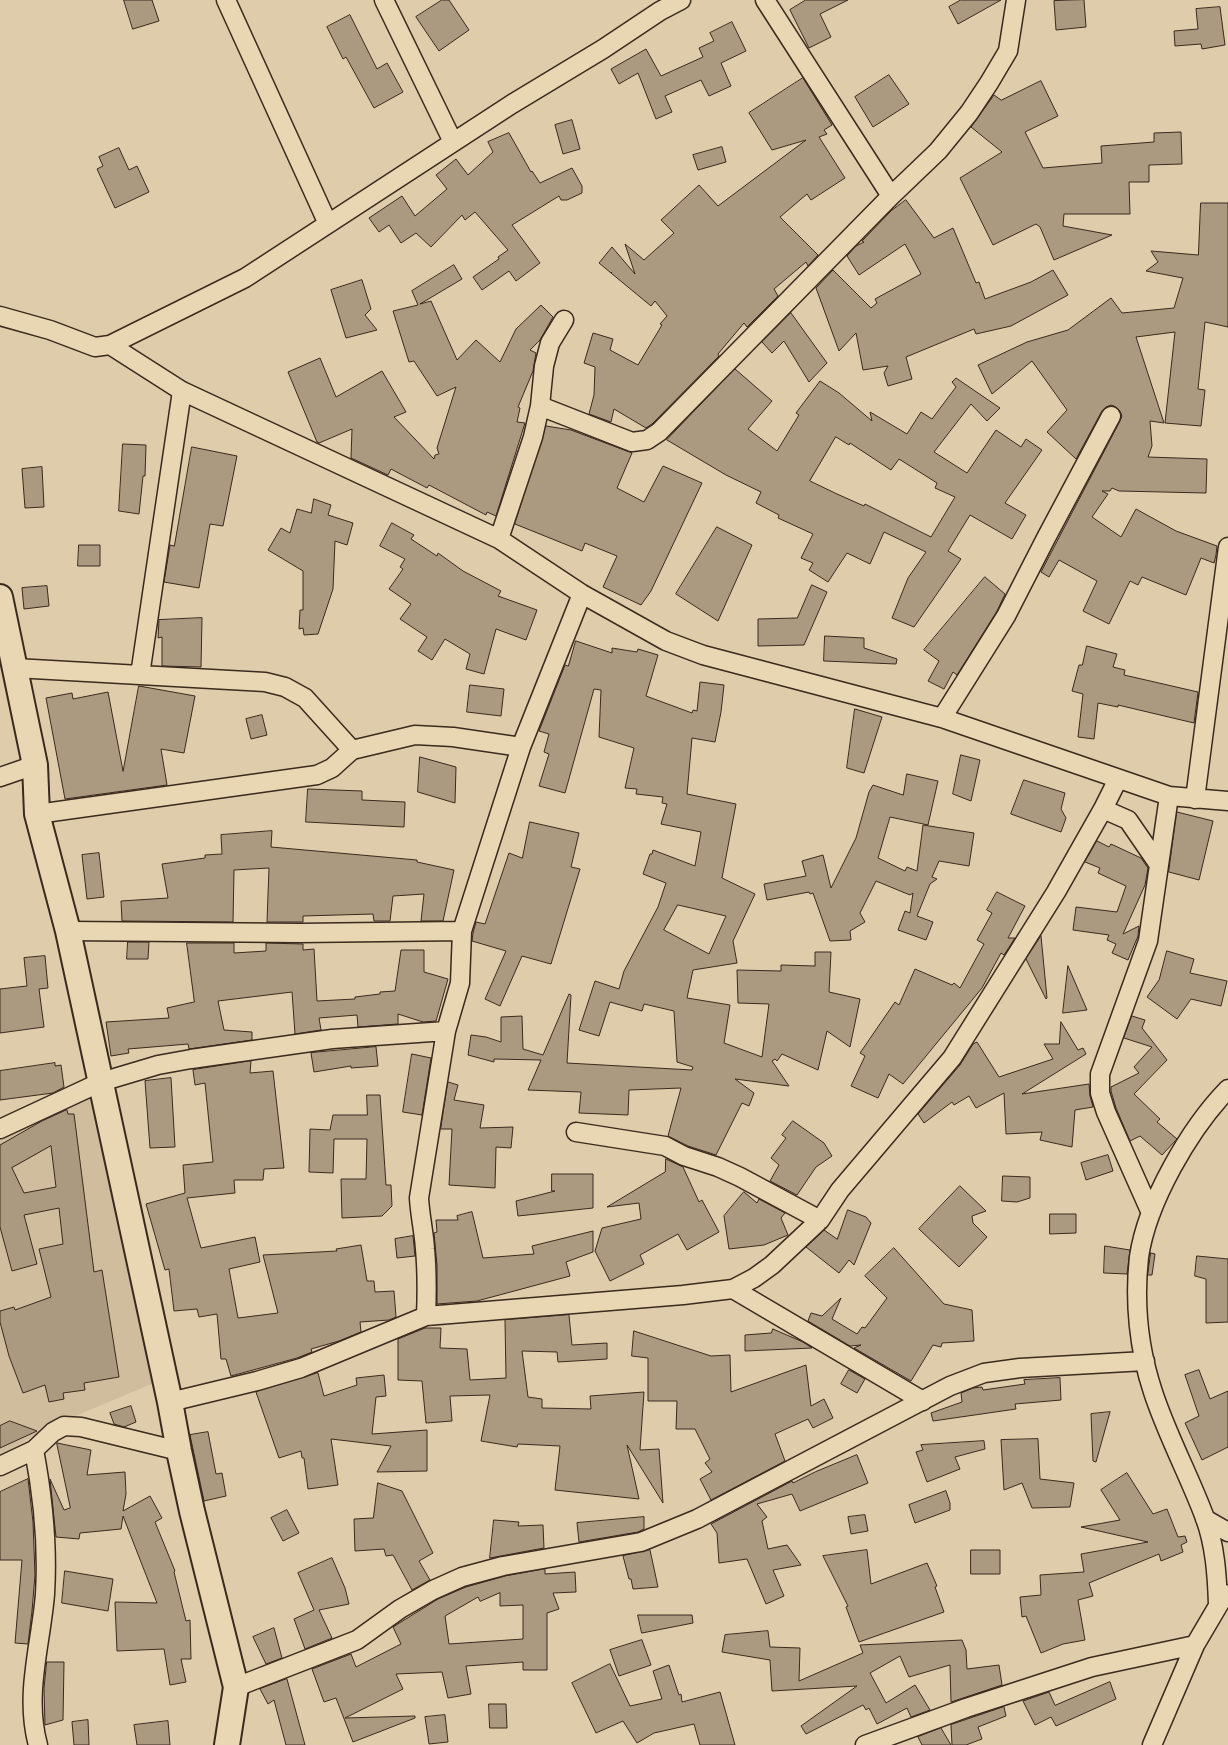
<!DOCTYPE html>
<style>
body{margin:0}
canvas{display:block;background:#deccab}
</style>
<canvas width="1228" height="1745"></canvas>
<script>
const ctx = document.querySelector('canvas').getContext('2d');
ctx.lineJoin = 'round';
function fillPath(path, color) { ctx.fillStyle = color; ctx.fill(path, 'evenodd'); }
function stroke(path, color, width, dash) { ctx.strokeStyle = color; ctx.lineWidth = width; ctx.lineCap = dash ? 'butt' : 'round'; ctx.setLineDash(dash || []); ctx.stroke(path); }
const built = new Path2D(`
 M93,1097L154,1383L49,1427L0,1456V1139L31,1120Z`);
const building = new Path2D(`
 M124,0H152L159,21L133,29Z
 M442,0H449L469,30L439,51L416,17Z
 M806,0H848L820,14L831,37L809,48L790,10Z
 M961,0H1001L958,24L949,7Z
 M1084,0L1086,27L1056,30L1054,1Z
 M1220,7L1225,45L1202,49L1201,44L1175,46L1174,31L1198,29L1196,9Z
 M350,15L377,69L387,63L403,92L374,108L346,57L343,59L327,27Z
 M732,22L746,51L721,63L731,86L709,96L701,80L665,96L672,112L656,119L638,73L619,84L611,69L646,49L661,76L703,57L699,48L714,41L710,33Z
 M889,75L909,104L873,127L855,97Z
 M803,78L832,125L824,130L827,134L819,137L845,178L811,200L807,194L780,217L818,255L808,266L806,262L774,289L778,296L747,327L744,323L718,354L719,356L652,424L646,428L614,409L611,422L589,414L594,395L595,367L584,363L593,333L613,339L610,350L638,365L662,325L660,324L667,316L655,301L651,306L611,273L612,272L611,273L599,263L612,247L635,274L625,244L644,260L674,233L661,220L699,185L718,206L806,140L772,150L749,113Z
 M1041,81L1058,116L1025,132L1043,168L1102,163L1101,146L1154,142V133L1181,132L1182,164L1149,165V182H1129L1130,214H1064L1063,226L1112,235L1054,260L1040,227L1036,224L993,245L960,178L1002,152L971,127L994,95L1001,100Z
 M572,120L580,149L563,154L555,125Z
 M509,133L531,172L532,171L540,183L572,168L582,186V193L567,200H561L559,196L512,225L540,263L516,281L509,271L482,290L473,277L499,259L498,257L508,250L475,212L465,220L462,215L431,247L416,233L401,243L389,225L379,232L369,218L402,196L415,216L447,189L436,175L456,159L468,175L493,152L488,142Z
 M722,147L726,162L698,170L693,155Z
 M119,148L129,170L137,166L149,192L115,208L97,169L103,166L99,157Z
 M906,200L934,238L953,228L976,283L979,282L985,299L1031,282L1053,270L1068,295L1011,326L976,334L974,329L906,357L912,379L888,386L884,373L888,366L863,370L856,333L839,351L816,288L833,270L871,308L877,303L875,299L921,274L905,244L859,275L847,256L856,246L864,242L862,241L891,211Z
 M1201,203H1228V327L1205,322L1198,389L1205,390L1201,426L1165,423L1175,332L1136,337L1164,423L1150,421L1152,446L1148,457L1207,459L1206,493L1119,491L1112,488L1110,491H1102L1108,494L1092,517L1121,537L1136,509L1176,531L1217,546L1216,555L1214,563L1201,558L1186,595L1142,577L1138,585L1130,581L1109,624L1083,611L1097,581L1059,560L1049,577L1041,572L1120,421L1122,416L1120,411L1116,407L1111,405L1106,407L1102,411L1076,459L1047,432L1067,410L1032,361L992,394L978,365L1027,342L1068,330L1111,298L1122,313L1174,308L1183,278L1146,271L1158,262L1151,251L1198,255Z
 M454,265L462,279L420,304L431,301L457,360L476,340L500,362L516,329L541,305L553,317L540,340L530,350L536,353L533,371L518,407L520,408L517,422L525,423L496,516L487,512L486,515L429,485L427,488L391,469L388,475L351,458L352,429L319,443L317,442L288,372L320,358L336,397L382,371L406,412L394,417L434,459L435,455L439,454L437,448L456,387L437,396L414,361L409,362L393,311L418,305L412,291Z
 M362,280L371,309L365,315L377,330L346,338L331,290Z
 M791,313L827,363L809,382L784,341L772,353L762,342Z
 M735,369L772,401L748,429L777,451L799,415L796,413L820,381L839,393L872,421L870,412L907,434L921,412L932,419L956,387L952,382L956,378L1000,408L987,421L971,404L934,452L967,473L996,430L1021,447L1026,439L1042,450L1005,503L1026,515L1012,539L970,515L948,551L961,559L914,627L892,618L908,578L926,552L884,532L870,564L847,553L828,582L809,570L813,563L801,558L813,534L778,518L779,515L756,503L761,492L726,475L667,440ZM836,437L849,445L850,443L891,470L899,459L937,483L935,488L955,497L931,537L865,504L864,506L837,494L810,481Z
 M546,426L571,430L632,453L617,488L644,502L663,466L702,483L651,591L641,605L603,587L617,556L585,543L582,551L515,524Z
 M123,444L146,445L145,476H143L139,514L119,511Z
 M192,447L237,456L223,526L210,524L199,588L164,582L170,545L174,546Z
 M42,467L44,507L25,508L22,469Z
 M314,499L331,505L328,515L353,523L347,545L335,541L333,589L318,634L304,635L303,628L299,629L300,610H303V571L268,550L281,528L290,533L297,509L311,513Z
 M392,523L414,535L411,539L437,556L438,553L463,571L501,591L498,596L537,610L526,640L496,629L484,674L466,669L470,654L445,639L432,660L418,651L427,637L400,619L411,604L389,589L403,569L400,567L405,559L380,546Z
 M717,527L752,545L718,621L676,594Z
 M79,545H100V566H78Z
 M985,577L1005,594L997,611L957,675L953,672L944,689L928,681L939,661L924,650Z
 M812,585L827,592L804,645L758,646V619L797,618Z
 M47,586L49,606L24,609L22,588Z
 M202,618L201,667L162,666V637L158,638L159,620Z
 M825,636L864,638V648L897,659L896,664L824,661Z
 M576,641L612,653V648L637,652L638,649L658,655L646,696L692,713L693,710L697,711L700,682L724,685L721,712L715,742L692,738L687,794L736,804L722,878L755,894L733,941L737,963L693,970L687,998L730,1005L724,1043L762,1057L769,1004L738,1003L737,970L781,971V965L815,966V952H831L829,992L860,999L850,1047L827,1031L818,1070L782,1054L777,1061L775,1059L772,1061L789,1086L735,1079L754,1093L749,1106L742,1103L716,1155L688,1146L668,1136L681,1088L629,1090L628,1115L579,1113L581,1092L528,1090L541,1060L494,1059V1062L468,1055L471,1035L486,1037L501,1042V1017L522,1016L523,1049L543,1055L569,994L571,995L567,1063L692,1070L693,1067L677,1062L674,1011L644,1004L642,1011L610,1002L599,1036L579,1030L595,981L619,989L624,971L658,907L666,883L643,874L650,854H652L653,850L695,866L701,832L661,824L667,804L662,803L663,797L636,794L637,789L625,788L634,748L599,737L601,690L594,689L565,793L539,786L549,754L544,752L549,734L539,731L565,665L568,666ZM678,905L726,916L709,954L664,930Z
 M1087,646L1117,654L1113,667L1125,670L1124,675L1198,692L1194,723L1118,705V707L1098,703L1094,739L1078,737L1083,694L1072,691L1079,665H1082Z
 M470,685L504,689L501,716L467,712Z
 M139,686L195,696L184,753L161,749L167,785L65,799L46,698L72,693L73,699L108,692L123,771Z
 M855,709L882,717L864,773L847,768Z
 M262,715L267,735L251,739L246,719Z
 M961,755L980,760L971,801L953,794Z
 M420,757L456,767L455,803L418,792Z
 M907,774L938,781L928,825L890,817L878,858L905,871L907,867L917,871L923,825L974,833L969,866L939,861L932,877L937,879L930,884L917,916L933,922L926,940L898,930L905,911L910,913L913,893L910,895L876,881L860,913L865,922L850,931L851,940L830,941L813,893L810,894L809,892L767,900L764,884L806,876L802,861L823,855L831,888L856,838L869,792L873,785L903,795Z
 M1024,780L1065,793L1061,809L1066,818L1061,832L1011,814Z
 M308,789L362,791V800L405,802L404,827L306,822Z
 M1177,812L1213,821L1199,880L1169,872Z
 M530,822L579,833L571,867L580,869L551,964L522,956L500,1006L485,999L506,951L472,941L473,933L476,922L485,924L509,853L522,858Z
 M272,831L271,847L417,860V862L454,870L443,921H421L424,894L393,896L390,921H374L373,914L303,916V922H267L269,868L234,870L233,922L122,921L121,901L168,898L162,864L205,858V855L222,854L221,835Z
 M1097,841L1109,847L1111,844L1141,858L1148,868L1145,885L1123,934L1139,926L1138,936L1128,960L1112,953L1116,944L1107,940L1109,935L1073,930L1076,907L1117,912L1126,886L1098,873L1100,868L1085,862Z
 M99,853L104,897L87,899L82,855Z
 M997,892L1025,906L1008,938H1015L1004,955L1001,953L982,988L903,1084L889,1074L878,1098L851,1086L865,1056L860,1053L895,1002L899,1005L915,969L952,985L954,983L960,988L984,944L977,940L992,913L987,910Z
 M1041,936L1047,998L1046,999L1026,959Z
 M128,942H149L148,959H127Z
 M187,943H234V953L266,951V943L303,944V950L314,949L317,1001L355,999V997L380,994V992L395,991L401,950H424V972L448,979L436,1021L423,1022L398,1014V1024L358,1027L357,1015L319,1018L321,1030L295,1034L292,992L218,1001L224,1030L252,1032V1040L189,1049L188,1044L128,1049L129,1053L111,1056L106,1022L169,1018L167,1008L194,1002Z
 M1167,951L1194,959L1190,973L1227,981L1221,1006L1191,999L1177,1019L1147,997L1159,980Z
 M45,956L48,988L39,989L44,1027L0,1033V989L27,986L24,958Z
 M1068,966L1087,1010L1063,1013Z
 M1132,1016L1145,1020L1142,1028L1167,1060L1134,1094L1160,1119L1157,1122L1177,1139L1162,1155L1140,1136L1130,1141L1116,1108L1111,1091V1087L1139,1073L1134,1067L1152,1047L1124,1038Z
 M1061,1022L1078,1050L1083,1048L1086,1054L1022,1094L1089,1084L1090,1096L1093,1107L1075,1110L1072,1147L1040,1140L1042,1132L1006,1134L1004,1093L976,1108L969,1096L954,1105L952,1102L924,1123L918,1114L960,1065L973,1044L977,1042L999,1077L1053,1059L1044,1044H1059Z
 M376,1047L378,1066L351,1068V1066L314,1072L311,1053Z
 M412,1054L431,1058L422,1115L403,1112Z
 M251,1061L250,1073L273,1071L284,1168L264,1169L263,1180H234L235,1193L187,1198L201,1248L255,1237L260,1262L229,1269L238,1318L278,1313L263,1255L337,1251L336,1249L361,1245L367,1281H374L375,1292L394,1291L396,1317L389,1320L360,1322L361,1332L339,1341L311,1349L312,1352L297,1358L231,1376L226,1359H221L217,1314L199,1317L197,1309L174,1311L169,1269L165,1270L146,1204L185,1193L183,1165L213,1162L205,1083L195,1085L193,1070Z
 M55,1063V1066L61,1065L64,1087L53,1093L0,1100V1071Z
 M171,1078L175,1147L150,1148L145,1081Z
 M448,1082L458,1085L454,1100L484,1105L480,1128L513,1127L511,1148L496,1147L495,1188L449,1185L452,1129H441Z
 M367,1095H380L386,1185H391L392,1206L382,1216L342,1218L341,1179H366L367,1139H334L333,1173L309,1172L310,1129L330,1130L333,1115H367Z
 M67,1110L68,1114H74L94,1272L102,1270L119,1377L84,1383L85,1390L63,1393L64,1399L49,1402L45,1385L23,1393L9,1356L0,1322V1311L14,1307L15,1310L51,1297L39,1249L63,1244L59,1208L24,1215L37,1264L12,1271L0,1227V1145L42,1121ZM51,1146L56,1187L24,1193L12,1168Z
 M793,1121L824,1143L832,1156L816,1167L797,1195L770,1181L779,1165L771,1158L786,1138L782,1135Z
 M1108,1155L1113,1171L1086,1180L1081,1163Z
 M666,1159L683,1167L699,1202L702,1200L719,1232L687,1250L678,1234L640,1255L644,1264L610,1281L595,1251L602,1228L641,1219L639,1203L607,1207L665,1172Z
 M552,1174H593V1208L518,1216L516,1201L555,1191H552Z
 M1003,1176L1030,1177V1198L1017,1202L1002,1201Z
 M960,1186L986,1211L972,1216L973,1223L987,1237L959,1267L919,1229Z
 M744,1192L757,1203L759,1199L785,1213L781,1218L788,1235L764,1245L729,1249L724,1216Z
 M848,1210L866,1217L871,1223L854,1265L849,1260L839,1273L806,1247L824,1230L837,1239Z
 M472,1212L483,1258L534,1254L532,1246L593,1231V1252L566,1262L570,1276L477,1301L437,1304V1265L434,1233L437,1232L436,1220H458L457,1216Z
 M1050,1214H1076V1233L1050,1234Z
 M413,1236L415,1256L397,1258L395,1239Z
 M1105,1246L1130,1250L1127,1274L1104,1273Z
 M894,1248L944,1304L972,1310L974,1341L942,1343L941,1347L933,1345L911,1381L854,1348L861,1345L850,1346L808,1321L811,1313L822,1316L841,1298L832,1319L857,1334L862,1327L865,1328L887,1298L865,1276Z
 M1151,1253L1155,1254L1152,1275H1148Z
 M1197,1256L1228,1259V1322L1206,1323V1279L1195,1276Z
 M569,1315L572,1345L607,1343V1359L558,1362L557,1352L522,1351L528,1397L542,1399V1408L591,1409L590,1396L644,1392L640,1450L659,1449L663,1503L627,1445L639,1499L555,1490L560,1446L518,1444L517,1447L481,1441L490,1395L450,1396L452,1421L426,1423L422,1381L398,1380V1339L425,1328H441L440,1348L467,1349L470,1380L506,1378L505,1320Z
 M773,1329L803,1342L812,1348L745,1351V1335L771,1333Z
 M634,1331L711,1356L730,1355L731,1392L806,1365L811,1406L824,1399L833,1418L813,1428L808,1419L775,1434L785,1461L711,1500L700,1479L712,1472L705,1463L710,1459L695,1429H676L677,1401H648V1358L632,1356Z
 M849,1370L865,1379L857,1393L841,1384Z
 M1199,1370L1210,1399L1228,1391V1447L1202,1460L1185,1423L1199,1416L1185,1375Z
 M318,1373L324,1396L357,1385L356,1378L384,1375L386,1396L376,1397L372,1434L427,1430V1471L377,1472L391,1446L331,1439L338,1485L308,1489L304,1458H302L301,1451L279,1458L256,1392Z
 M1060,1378L1061,1400L1015,1404L1016,1409L933,1421L931,1413L962,1402L961,1393L973,1388L982,1387L983,1390L1025,1384L1024,1380Z
 M131,1406L136,1422L124,1427L114,1424L110,1413Z
 M1110,1412L1096,1462L1093,1461L1091,1414Z
 M10,1421L37,1431L0,1448V1426Z
 M208,1432L216,1474L222,1473L226,1496L204,1501L190,1435Z
 M1038,1439L1040,1479L1074,1483L1070,1507L1032,1508L1022,1483L1004,1490L1001,1440Z
 M984,1441L985,1449L955,1457L960,1469L927,1482L916,1452L923,1450L921,1445Z
 M57,1443L91,1450L87,1475L125,1472L126,1494L123,1511L150,1496L162,1518L155,1522L175,1571L174,1572L186,1621L190,1620L191,1659H181L186,1682L170,1685L164,1649L117,1651L115,1602L157,1603L123,1516L121,1529L80,1533L79,1539L56,1537L50,1479L64,1510L70,1508Z
 M857,1455L868,1483L800,1511L792,1494L757,1504L767,1517L762,1521L768,1549L787,1545L801,1565L773,1570L784,1596L766,1604L747,1559L719,1563L717,1533L711,1524L792,1481L793,1483L815,1472Z
 M1127,1473L1153,1514L1167,1509L1178,1537L1185,1536L1187,1542L1181,1545L1183,1552L1161,1561L1159,1554L1089,1583L1093,1596L1078,1600L1085,1640L1063,1644L1041,1653L1026,1616L1022,1617L1020,1597L1041,1595L1040,1575L1084,1572L1081,1554L1148,1542L1081,1527L1120,1520L1101,1490Z
 M28,1479L33,1522L35,1575L32,1611L28,1644L15,1643L22,1560H0V1492Z
 M378,1483L402,1491L433,1553L419,1561L430,1580L412,1590L393,1555L386,1556L384,1549L355,1551L354,1519L373,1518Z
 M946,1491L950,1503V1510L915,1523L909,1505Z
 M287,1510L299,1533L283,1541L271,1518Z
 M865,1515L868,1531L851,1534L848,1517Z
 M644,1517V1529L638,1532L579,1542L577,1523Z
 M494,1520L519,1522L518,1526L543,1525L544,1548L490,1558Z
 M650,1550L658,1587L633,1589L631,1579H629L623,1556Z
 M867,1550L871,1584L927,1563L937,1586L935,1587L944,1612L859,1642L846,1607L848,1606L823,1556Z
 M971,1550H1000V1574H971Z
 M332,1558L345,1588L349,1604L319,1610L332,1638L305,1649L294,1619L314,1610L298,1573Z
 M545,1569V1574L575,1572L576,1592L553,1593L559,1609L547,1613V1670H523V1662L466,1666L471,1694L448,1698L442,1672L396,1674L403,1689L345,1718L415,1716V1718L353,1742L336,1698L324,1702L312,1669L351,1654L356,1667L401,1644L393,1627L438,1599L466,1587L505,1576ZM500,1593V1606L523,1605V1639L449,1644L445,1616L478,1597L480,1601Z
 M65,1571L113,1579L108,1611L62,1603Z
 M638,1615H692L693,1623L642,1633Z
 M274,1628L282,1658L266,1664L253,1637Z
 M768,1631L770,1647L800,1648L799,1681L863,1653L860,1645L962,1640L966,1650L967,1669L999,1665L1002,1685L951,1702L950,1665L909,1677L900,1656L870,1673L886,1703L915,1685L930,1710L911,1717L907,1708L877,1724L869,1708L866,1710L863,1705L806,1734L801,1726L857,1686L772,1691L770,1660L722,1652L725,1635Z
 M642,1640L651,1665L619,1676L610,1650Z
 M47,1662H64L63,1720L45,1725L44,1689Z
 M610,1664L630,1706L662,1699L653,1671L669,1665L679,1695L681,1694L682,1702L720,1692L735,1745H700L694,1724L654,1733L637,1743L623,1721L596,1733L572,1683Z
 M287,1679L305,1745H286L274,1700L268,1704L260,1689Z
 M1110,1682L1116,1699L1056,1726L1051,1717L1035,1725L1023,1701L1049,1692L1055,1705Z
 M489,1704H506L507,1728H490Z
 M1004,1707L1006,1716L978,1727L982,1739L966,1745H952L951,1725Z
 M445,1715L448,1742L429,1744L425,1717Z
 M88,1720L89,1745H74L72,1722Z
 M168,1721L170,1745H137L134,1725Z
 M941,1728L951,1745H922L918,1737Z`);
const street = new Path2D(`
 M226,0L328,224
 M384,0L453,142
 M765,0L891,196
 M0,316L50,330L95,347L110,345L182,391L499,539L582,594L666,641L703,655L942,718L1169,796L1228,801
 M110,345L245,278L512,104L603,49L660,11L681,0
 M540,406L632,442L647,440L659,432L891,196L938,151L969,113L989,83L1008,51L1016,0
 M499,539L533,437L540,406L544,366L550,343L564,320
 M15,668L265,682L285,687L305,698L352,750
 M140,675L182,391
 M942,718L1006,616L1046,538L1111,416
 M0,777L35,765
 M1195,799L1228,547
 M1103,809L1128,820L1159,865
 M37,814L317,775L332,768L352,750L415,735L453,737L521,747
 M68,931L300,933L462,931
 M0,1129L101,1082L158,1065L191,1059L332,1039L446,1031
 M576,1132L665,1146L684,1156L718,1167L740,1177L820,1220
 M1151,1213L1106,1112L1100,1093V1074L1148,941L1169,796
 M733,1289L923,1401
 M426,1316C427,1293 427,1271 425,1249C424,1232 420,1216 419,1198L446,1031L460,983L462,931L521,747L582,594
 M170,1402L257,1381L301,1368L426,1316L683,1295L733,1289L754,1278L772,1265L820,1220L840,1190L952,1058L1056,892L1103,809L1118,779
 M34,1450C43,1497 48,1545 45,1594C41,1644 24,1695 38,1745
 M0,1466L34,1450L53,1432L64,1426L81,1427L179,1451
 M1205,1519L1228,1532
 M1218,1604C1217,1575 1215,1545 1205,1518C1189,1475 1167,1435 1153,1392C1139,1350 1134,1302 1139,1257C1147,1202 1190,1128 1228,1089
 M236,1687L357,1640L400,1609L433,1590L462,1577L503,1566L641,1542L697,1519L950,1386L984,1373L1020,1368L1145,1361
 M865,1745L966,1708L1092,1667L1195,1645
 M1152,1745L1195,1645L1225,1594`);
const secondary = new Path2D(`
 M0,597L35,765L37,814L68,931L170,1402L179,1451L192,1511L236,1687L227,1745`);
fillPath(built, '#cfbd9e');
fillPath(building, '#ab9980');
stroke(building, '#3b2a1e', 1);
stroke(street, '#3b2a1e', 21);
stroke(secondary, '#3b2a1e', 28);
stroke(street, '#e9d7b4', 18);
stroke(secondary, '#e9d7b4', 24);
</script>
